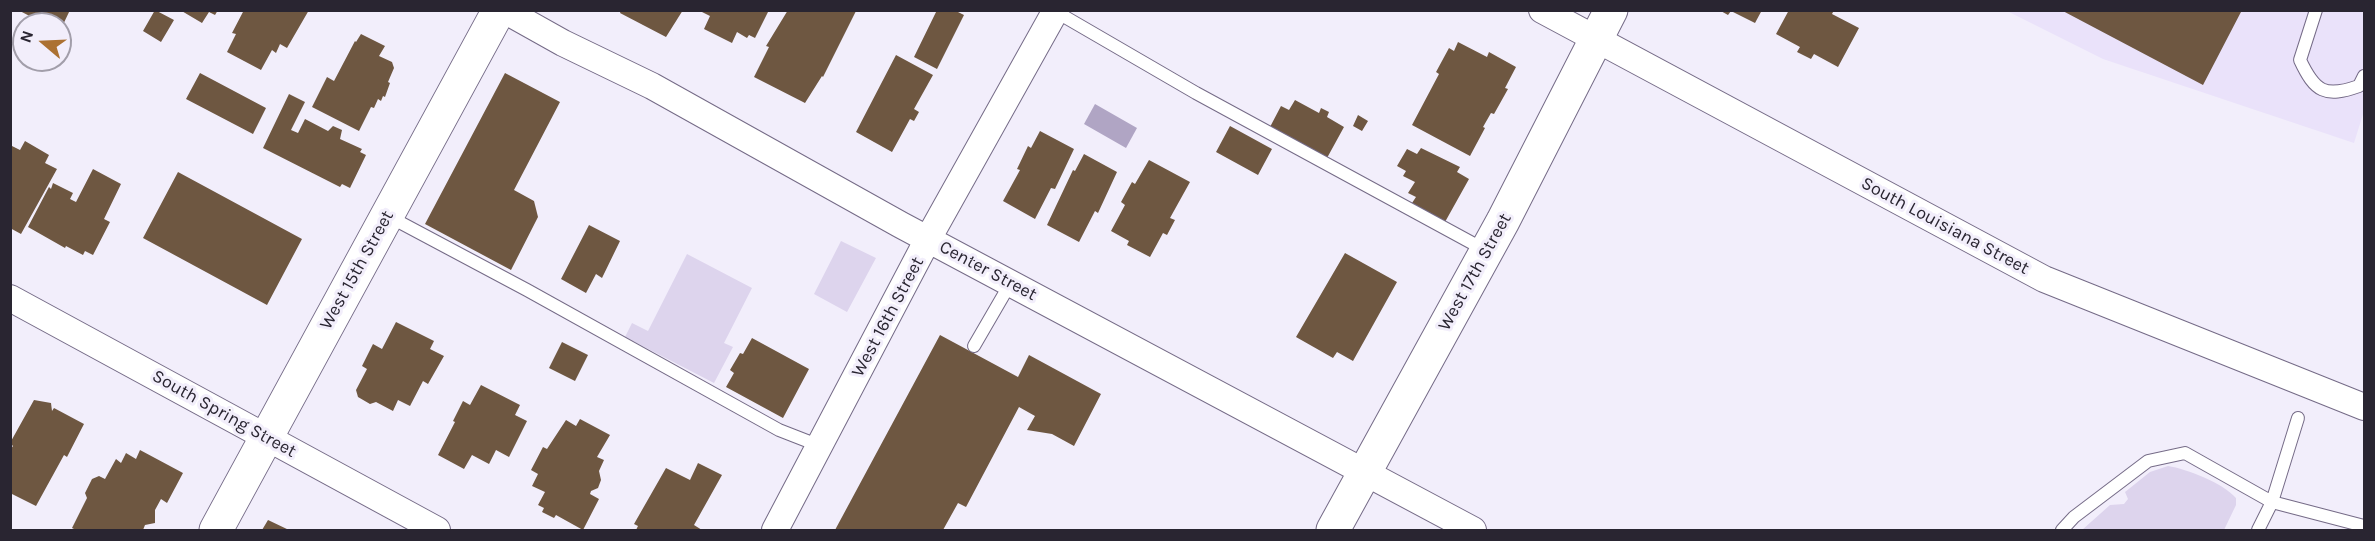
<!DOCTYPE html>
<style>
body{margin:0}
#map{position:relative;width:2375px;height:541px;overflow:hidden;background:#f2eefb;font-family:Karla,sans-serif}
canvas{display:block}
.frame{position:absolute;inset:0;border:12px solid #292531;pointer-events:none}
.north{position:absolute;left:12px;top:12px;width:60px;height:60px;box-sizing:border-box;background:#f2eefb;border:2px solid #a29eaa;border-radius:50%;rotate:289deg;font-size:16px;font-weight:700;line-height:24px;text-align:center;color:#292531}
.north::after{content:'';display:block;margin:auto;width:21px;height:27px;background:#ac7132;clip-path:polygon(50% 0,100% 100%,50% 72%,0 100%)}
</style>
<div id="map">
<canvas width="2375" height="541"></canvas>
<div class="frame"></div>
<div class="north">N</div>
</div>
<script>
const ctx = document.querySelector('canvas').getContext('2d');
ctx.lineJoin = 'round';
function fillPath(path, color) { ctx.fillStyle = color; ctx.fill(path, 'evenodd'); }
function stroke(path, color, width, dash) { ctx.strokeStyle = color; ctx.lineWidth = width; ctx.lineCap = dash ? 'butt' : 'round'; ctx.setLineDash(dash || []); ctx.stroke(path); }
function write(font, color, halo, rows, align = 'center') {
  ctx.font = font + ' Karla,sans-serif'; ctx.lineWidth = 6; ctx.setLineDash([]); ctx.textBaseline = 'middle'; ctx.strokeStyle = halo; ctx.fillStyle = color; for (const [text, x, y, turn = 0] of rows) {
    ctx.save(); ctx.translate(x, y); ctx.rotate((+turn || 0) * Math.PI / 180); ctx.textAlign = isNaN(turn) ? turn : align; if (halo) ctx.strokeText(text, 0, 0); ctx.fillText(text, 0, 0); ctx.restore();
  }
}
const built = new Path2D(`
 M2007,11H2364V111L2354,143L2103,59Z`);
const green = new Path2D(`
 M841,241L876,258L847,312L814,294Z
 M687,254L752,288L724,343L733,347L714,383L625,337L632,323L648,331Z
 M2168,466C2187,469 2223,483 2236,498V505L2224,530H2082L2110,505L2124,504L2128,499L2125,492L2150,472Z`);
const water = new Path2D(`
 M1095,104L1137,128L1126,148L1084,124Z`);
const building = new Path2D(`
 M18,10H70L60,31V24H45Z
 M155,10L174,20L161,42L143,31Z
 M180,10H218L215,15L209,12L202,23Z
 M244,10H309L287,48L280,44L276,53L272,50L261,70L227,52L236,34L232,33Z
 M621,10H683L666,37L620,13Z
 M698,10H769L755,38L749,35L747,38L737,32L732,43L704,29L710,16Z
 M788,10L856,11L823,77L822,76L805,103L754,77L769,47L766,46Z
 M937,10H954L964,15L937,69L914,57Z
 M1719,10H1762L1755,23L1731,11L1728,15Z
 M1789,10H1834L1832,14L1859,28L1838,67L1814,54L1811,59L1797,52L1800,47L1776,34Z
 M2061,10H2242L2203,85Z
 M361,34L385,46L379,56L392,62L394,68L388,82L390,83L385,97L383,96L381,101L378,99L374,108L371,107L359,131L312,107L327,77L334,81L355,41L356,42Z
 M1458,42L1487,57L1489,52L1516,67L1505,88L1508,89L1494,114L1491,113L1483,127L1485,128L1470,156L1412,125L1439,74L1436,72L1449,48L1454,51Z
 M896,55L933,75L914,109L919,112L914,121L910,119L892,152L856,132Z
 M200,73L266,108L253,134L186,99Z
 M505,73L560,102L514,190L534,201L538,217L511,270L425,224Z
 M289,94L305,102L291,130L298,133L305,119L328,131L333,126L342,130L340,139L362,149L360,152L366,155L350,188L342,184L340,187L263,148Z
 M1295,100L1319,113L1321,108L1329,112L1327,117L1344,127L1327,158L1270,127L1281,106L1289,110Z
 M1358,115L1368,121L1362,131L1353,126Z
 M1230,126L1272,149L1258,175L1216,152Z
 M1040,131L1074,149L1055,189L1051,188L1035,219L1003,201L1020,170L1017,169L1028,146L1031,148Z
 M25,141L49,155L45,163L57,169L21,234L10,228V145L20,150Z
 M1421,148L1460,167L1457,172L1469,179L1445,222L1412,203L1416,197L1408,193L1415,182L1403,176L1406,171L1397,166L1407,149L1417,154Z
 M1084,154L1117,172L1098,213L1095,211L1079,242L1047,225L1073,170L1075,171Z
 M1149,160L1190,182L1170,218L1175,220L1167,235L1163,233L1150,257L1127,245L1129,241L1111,231L1125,205L1121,202L1132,182L1135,184Z
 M93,169L121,184L104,219L110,222L93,255L85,251L83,255L66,246L65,248L28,227L49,187L51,189L53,183L73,193L70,199L76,202Z
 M178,172L302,239L267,305L143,238Z
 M589,225L620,241L602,278L596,274L586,293L561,279Z
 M1345,253L1397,282L1353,361L1337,352L1333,358L1296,337Z
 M396,322L434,341L430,349L444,356L428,384L423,381L410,406L398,400L393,411L376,402L370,404L358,397L356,390L367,369L362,366L373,344L382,349Z
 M940,335L1018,377L1029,355L1101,394L1074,446L1052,434L1027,430L1035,416L1019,407L966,507L958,503L943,530H835Z
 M752,338L809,369L783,418L726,387L734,373L730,370L740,353L743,354Z
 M562,342L588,355L575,381L549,368Z
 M481,385L520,405L515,415L527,421L509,457L496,450L489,464L472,455L464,469L438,455L455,422L453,421L463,401L470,405Z
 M34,400L51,403L52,411L54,408L84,424L67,457L64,455L36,506L10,493V450L13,446L10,443Z
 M580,419L610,435L597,457L604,460L599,471L601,480L598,488L591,491L590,494L599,499L583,530L556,515L554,518L542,512L544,508L538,505L545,492L532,486L538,474L531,470L543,447L547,449L566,420L576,426Z
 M140,450L183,473L167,503L161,499L155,510V523L145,525L143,530H76L72,528L87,498L85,493L92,479L99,476L105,479L116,459L121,463L126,453L136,459Z
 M698,463L722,475L694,525L702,530H636L638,526L634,524L666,468L690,480Z
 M268,520L289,530H262Z`);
const lane = new Path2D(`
 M1053,10L1196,93L1485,250
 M2316,10L2300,60C2315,92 2325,98 2359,86L2364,76
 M388,216L527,290L779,430L820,446
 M974,346L1010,284
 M2062,530L2074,517L2148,461L2185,453L2272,502L2364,526
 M2258,530L2272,502L2298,418`);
const street = new Path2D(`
 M504,10L563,43L652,86L901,225L1473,530
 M1542,10L2044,279L2364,407
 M10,298L437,530
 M775,530L928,239L1056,10`);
const secondary = new Path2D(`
 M216,530L499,10
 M1333,530L1503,221L1611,10`);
const streetNames = [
 ["South Louisiana Street",1945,226,28],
 ["West 15th Street",357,270,-61],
 ["Center Street",988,271,28],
 ["West 17th Street",1475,272,-61],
 ["West 16th Street",888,317,-62],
 ["South Spring Street",224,414,29]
];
fillPath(built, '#eae2fa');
fillPath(green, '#ddd4ed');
fillPath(water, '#b0a5c4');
fillPath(building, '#6e5741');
stroke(lane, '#756b87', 14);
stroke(street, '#756b87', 28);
stroke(secondary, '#756b87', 35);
stroke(lane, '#fff', 12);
stroke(street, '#fff', 26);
stroke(secondary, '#fff', 33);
write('18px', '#292531', '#f2eefb', streetNames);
</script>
